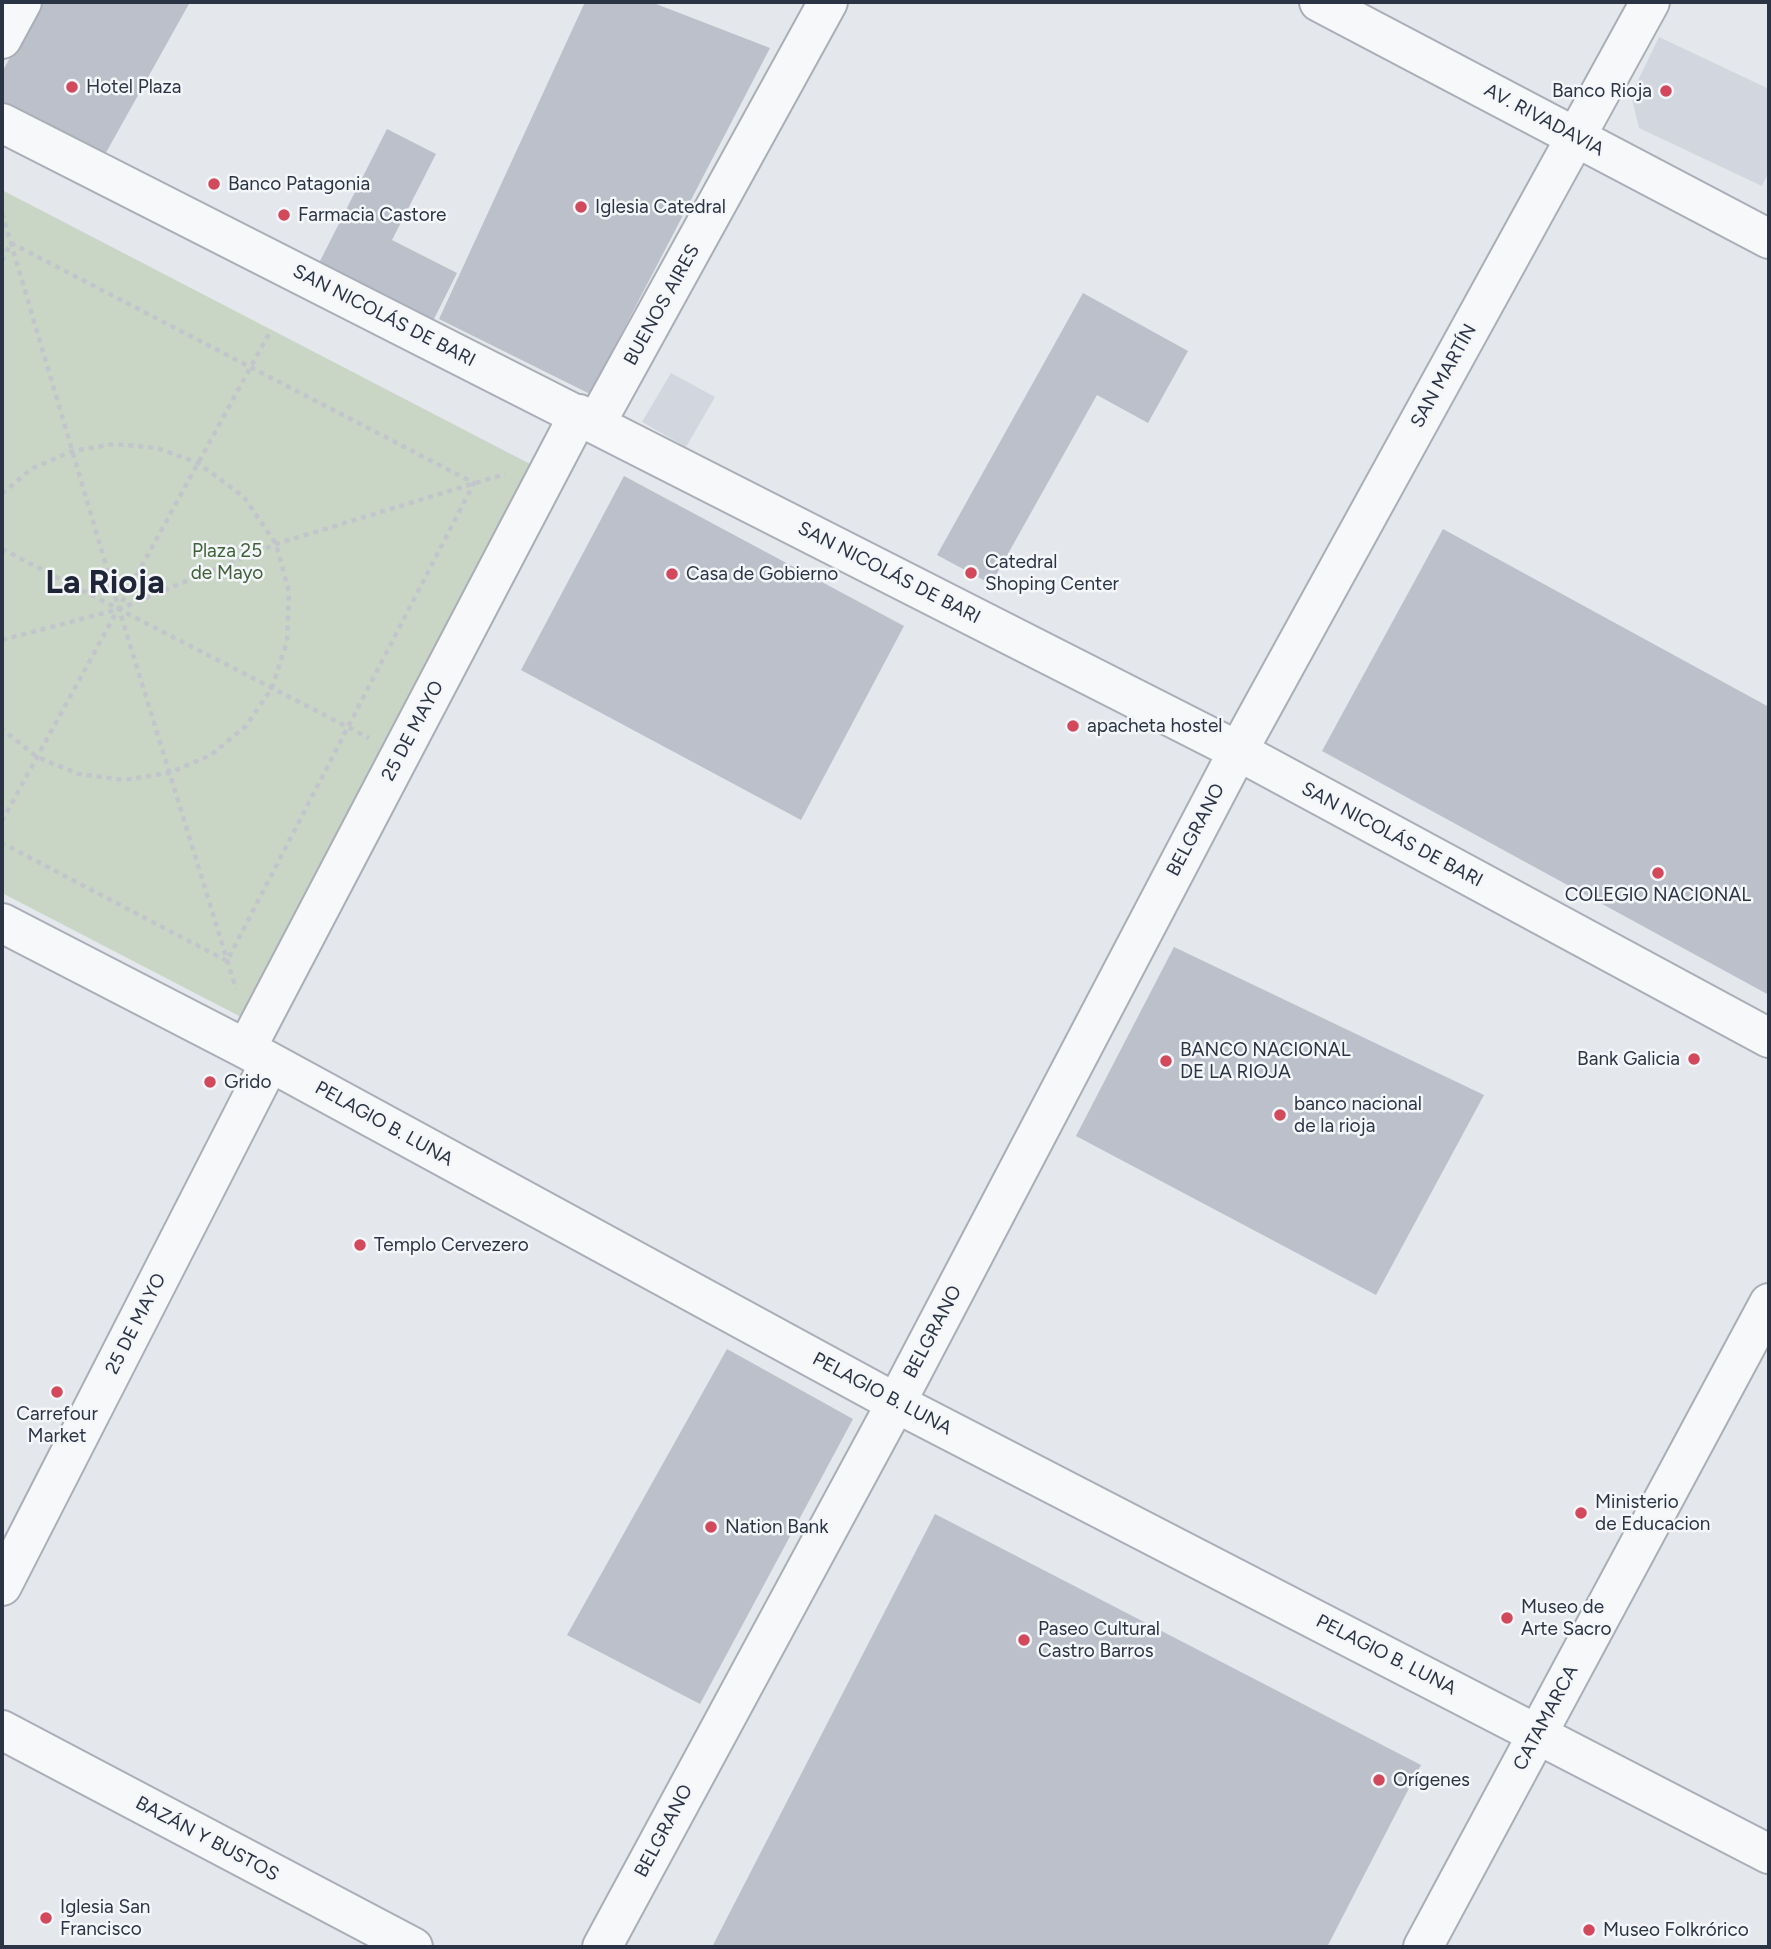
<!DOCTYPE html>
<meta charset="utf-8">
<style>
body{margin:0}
#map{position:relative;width:1771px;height:1949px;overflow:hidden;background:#e4e7ec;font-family:Figtree,sans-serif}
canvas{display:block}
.frame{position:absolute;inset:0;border:4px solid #2b3445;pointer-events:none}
</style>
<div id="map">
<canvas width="1771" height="1949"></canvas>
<div class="frame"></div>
</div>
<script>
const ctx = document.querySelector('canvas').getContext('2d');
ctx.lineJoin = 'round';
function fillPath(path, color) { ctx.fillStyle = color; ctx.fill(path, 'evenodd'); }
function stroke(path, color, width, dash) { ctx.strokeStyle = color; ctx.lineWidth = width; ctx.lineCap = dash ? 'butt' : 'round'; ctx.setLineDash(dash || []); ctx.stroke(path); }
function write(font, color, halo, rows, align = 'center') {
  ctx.font = font + ' Figtree,sans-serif'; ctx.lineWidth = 5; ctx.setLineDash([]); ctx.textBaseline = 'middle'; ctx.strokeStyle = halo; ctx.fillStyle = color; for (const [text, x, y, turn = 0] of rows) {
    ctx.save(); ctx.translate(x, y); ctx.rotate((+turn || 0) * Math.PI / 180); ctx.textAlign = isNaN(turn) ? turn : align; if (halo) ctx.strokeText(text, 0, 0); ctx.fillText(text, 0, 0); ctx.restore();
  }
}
const built = new Path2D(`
 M1659,37L1769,89V171L1762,186L1639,128L1631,95Z
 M671,373L715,397L686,447L642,422Z`);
const green = new Path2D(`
 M2,190L532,465L245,1019L2,893Z`);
const building = new Path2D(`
 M41,2H190L103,158L2,101V72Z
 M585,2H651L770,48L590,394L439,319Z
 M387,129L436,154L392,240L457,273L433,321L319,263Z
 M1083,293L1188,351L1148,423L1097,395L991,584L937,555Z
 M624,476L904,626L801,820L521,670Z
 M1443,529L1769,707V995L1322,751Z
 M1174,947L1484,1095L1376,1295L1076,1136Z
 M727,1349L853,1419L700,1704L567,1635Z
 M935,1514L1421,1765L1327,1947H712Z`);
const path = new Path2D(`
 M2,213L119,609L236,989
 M2,261L11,243L474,483L227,961L2,843
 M2,494L31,469L72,451L114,444L157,448L198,463L244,497L276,544L289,592L287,641L272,688L246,726L211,755L169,773L124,780L79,774L37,757L2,729
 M2,549L369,738
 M2,640L119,609L276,544L505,474
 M2,821L271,330`);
const minor = new Path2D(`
 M1319,2L1769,239
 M2,39L22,2
 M2,123L1238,751L1769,1038
 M596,423L828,2
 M2,923L246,1049L896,1403L1769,1854
 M246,1049L579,414
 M2,1586L270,1062
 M2,1730L413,1947
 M602,1947L896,1403L1238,751L1650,2
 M1423,1947L1769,1303`);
const markers = [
 [72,87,7,"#d1495b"],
 [1666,91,7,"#d1495b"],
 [214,184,7,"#d1495b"],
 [581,207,7,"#d1495b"],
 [284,215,7,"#d1495b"],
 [971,573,7,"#d1495b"],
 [672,574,7,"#d1495b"],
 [1073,726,7,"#d1495b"],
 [1658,873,7,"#d1495b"],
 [1694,1059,7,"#d1495b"],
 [1166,1061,7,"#d1495b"],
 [210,1082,7,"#d1495b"],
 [1280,1115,7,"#d1495b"],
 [360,1245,7,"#d1495b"],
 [57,1392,7,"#d1495b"],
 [1581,1513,7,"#d1495b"],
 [711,1527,7,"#d1495b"],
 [1507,1618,7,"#d1495b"],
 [1024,1640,7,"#d1495b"],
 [1379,1780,7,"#d1495b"],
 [46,1918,7,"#d1495b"],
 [1589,1930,7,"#d1495b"]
];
const poiNames = [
 ["Hotel Plaza",86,87],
 ["Banco Rioja",1652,91,"right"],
 ["Banco Patagonia",228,184],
 ["Iglesia Catedral",595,207],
 ["Farmacia Castore",298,215],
 ["Catedral",985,562],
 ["Shoping Center",985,584],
 ["Casa de Gobierno",686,574],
 ["apacheta hostel",1087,726],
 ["COLEGIO NACIONAL",1658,895,"center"],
 ["BANCO NACIONAL",1180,1050],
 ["DE LA RIOJA",1180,1072],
 ["Bank Galicia",1680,1059,"right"],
 ["Grido",224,1082],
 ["banco nacional",1294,1104],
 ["de la rioja",1294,1126],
 ["Templo Cervezero",374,1245],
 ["Carrefour",57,1414,"center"],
 ["Market",57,1436,"center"],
 ["Ministerio",1595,1502],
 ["de Educacion",1595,1524],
 ["Nation Bank",725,1527],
 ["Museo de",1521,1607],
 ["Arte Sacro",1521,1629],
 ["Paseo Cultural",1038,1629],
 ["Castro Barros",1038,1651],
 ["Orígenes",1393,1780],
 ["Iglesia San",60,1907],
 ["Francisco",60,1929],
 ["Museo Folkrórico",1603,1930]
];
const streetNames = [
 ["AV. RIVADAVIA",1544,120,28],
 ["BUENOS AIRES",662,305,-61],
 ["SAN NICOLÁS DE BARI",384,316,27],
 ["SAN MARTÍN",1444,376,-61],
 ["SAN NICOLÁS DE BARI",889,573,27],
 ["25 DE MAYO",413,731,-62],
 ["BELGRANO",1196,830,-62],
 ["SAN NICOLÁS DE BARI",1392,835,28],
 ["PELAGIO B. LUNA",384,1124,29],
 ["25 DE MAYO",136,1324,-63],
 ["BELGRANO",933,1332,-62],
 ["PELAGIO B. LUNA",882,1394,28],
 ["PELAGIO B. LUNA",1386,1655,27],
 ["CATAMARCA",1546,1718,-62],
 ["BELGRANO",664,1831,-62],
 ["BAZÁN Y BUSTOS",207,1839,28]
];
const parkNames = [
 ["Plaza 25",227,551],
 ["de Mayo",227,573]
];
const townNames = [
 ["La Rioja",105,583]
];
fillPath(built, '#d2d6de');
fillPath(green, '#c9d6c5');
fillPath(building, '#bbc0ca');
stroke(minor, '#a9aeb7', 42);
stroke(path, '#c2c5cb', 4.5, [5, 5]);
stroke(minor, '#f7f8fa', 38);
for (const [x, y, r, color] of markers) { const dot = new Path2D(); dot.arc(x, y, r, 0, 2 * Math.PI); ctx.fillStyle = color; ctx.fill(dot); stroke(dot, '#f4f6f9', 2.5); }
write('19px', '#2b3445', '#f4f6f9', poiNames, 'left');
write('19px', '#2b3445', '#f4f6f9', streetNames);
write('19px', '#3f6138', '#f4f6f9', parkNames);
write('bold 33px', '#1d2536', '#f4f6f9', townNames);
</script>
